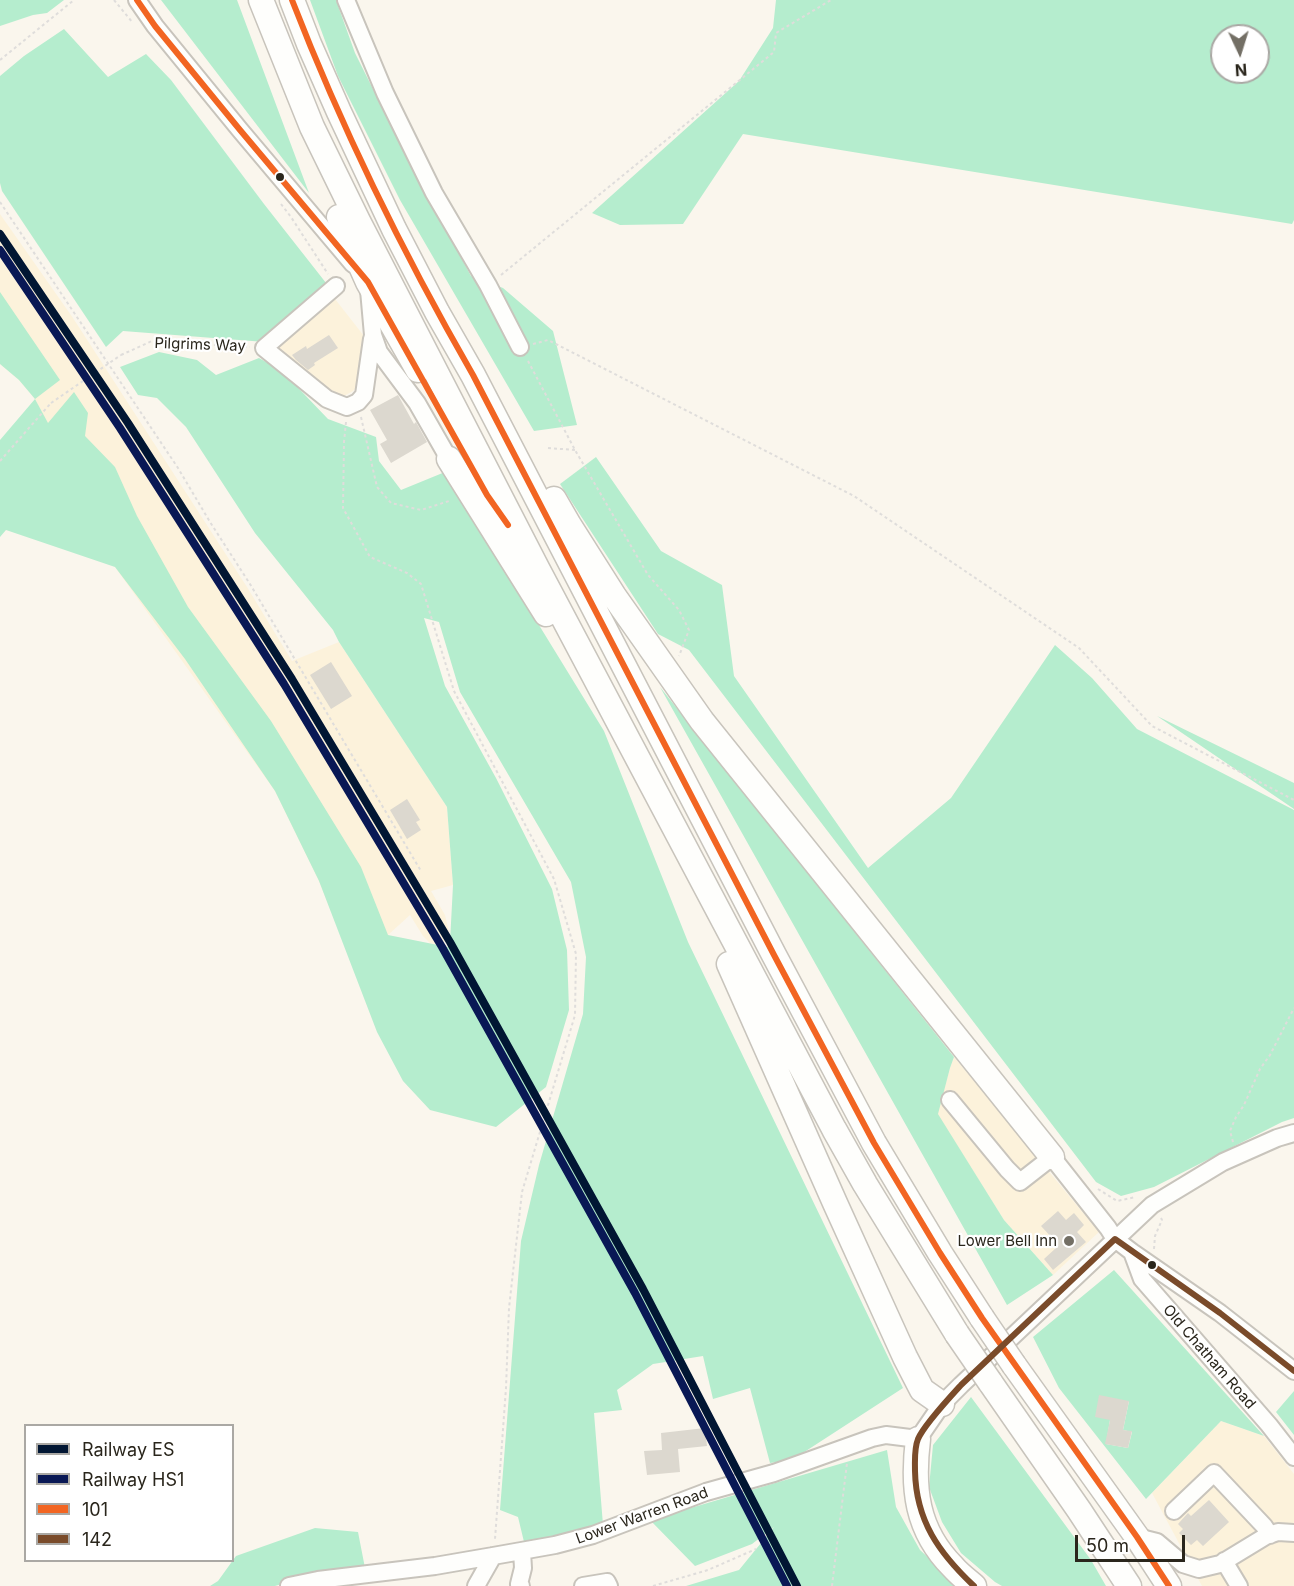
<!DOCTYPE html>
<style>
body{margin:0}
#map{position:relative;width:1294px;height:1586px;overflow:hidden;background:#faf6ed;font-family:Inter,sans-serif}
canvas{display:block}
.legend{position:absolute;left:24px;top:1424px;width:210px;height:138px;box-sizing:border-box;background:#fff;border:2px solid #aaa8a4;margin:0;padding:8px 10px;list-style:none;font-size:18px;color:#2a261c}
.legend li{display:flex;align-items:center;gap:12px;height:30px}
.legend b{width:30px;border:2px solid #aaa8a4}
.north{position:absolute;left:1210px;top:24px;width:60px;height:60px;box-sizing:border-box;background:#fff;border:2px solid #aaa8a4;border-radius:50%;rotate:176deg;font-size:16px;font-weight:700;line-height:24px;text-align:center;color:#2a261c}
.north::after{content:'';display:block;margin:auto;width:21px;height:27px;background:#736f65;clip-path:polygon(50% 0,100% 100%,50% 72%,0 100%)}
.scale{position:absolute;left:1075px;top:1535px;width:110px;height:27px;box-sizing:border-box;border:3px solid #2a261c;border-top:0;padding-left:8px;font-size:18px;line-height:21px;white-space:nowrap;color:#2a261c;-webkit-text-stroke:4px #fff;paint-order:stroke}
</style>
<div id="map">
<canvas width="1294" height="1586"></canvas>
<ul class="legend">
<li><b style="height:8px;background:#011633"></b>Railway ES</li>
<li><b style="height:8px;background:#091855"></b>Railway HS1</li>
<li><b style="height:8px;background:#f26522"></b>101</li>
<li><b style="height:8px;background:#7a4b2a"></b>142</li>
</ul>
<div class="north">N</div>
<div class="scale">50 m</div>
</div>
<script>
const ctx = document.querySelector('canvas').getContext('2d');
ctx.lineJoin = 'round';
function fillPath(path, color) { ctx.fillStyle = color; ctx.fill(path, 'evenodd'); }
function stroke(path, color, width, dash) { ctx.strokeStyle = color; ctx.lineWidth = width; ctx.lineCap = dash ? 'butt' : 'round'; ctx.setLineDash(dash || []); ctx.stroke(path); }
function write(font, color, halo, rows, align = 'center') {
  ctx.font = font + ' Inter,sans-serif'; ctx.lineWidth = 4.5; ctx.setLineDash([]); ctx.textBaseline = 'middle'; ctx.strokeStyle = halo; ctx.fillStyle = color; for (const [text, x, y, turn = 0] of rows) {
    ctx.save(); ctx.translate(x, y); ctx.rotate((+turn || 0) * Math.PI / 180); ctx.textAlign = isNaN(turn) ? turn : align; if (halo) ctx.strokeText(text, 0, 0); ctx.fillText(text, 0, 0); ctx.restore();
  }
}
const built = new Path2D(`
 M0,214L73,318L247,587L292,661L339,642L447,807L453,885L431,891L445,915L449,932L448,939L441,944L435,945L430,943L423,936L410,915L388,935L346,949L319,881L275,791L115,567L35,399L19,380L0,364Z
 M332,299H335L364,336L361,384L353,391L344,396H336L270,345Z
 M954,1057L1099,1232L1053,1275L1004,1220L937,1114L950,1068Z
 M1221,1421L1264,1436L1294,1474V1586H1202L1152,1493Z`);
const green = new Path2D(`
 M0,0H64L47,13L33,15L0,26Z
 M161,0H237L309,193Z
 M310,0H336L355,53L413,169L471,276L503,288L553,331L577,425L534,431L400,200L338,76Z
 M776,0H1294V220L1292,224L743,134L683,224L620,225L592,213L739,81L773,28ZM1222,36H1258V72H1222Z
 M64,29L108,77L146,54L171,80L264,204L330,288L265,342L123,331L106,347L2,191L0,183V76L24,56Z
 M0,292L60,380L35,399L48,423L74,392L88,413L85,436L115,467L137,516L188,607L271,721L361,867L388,935L448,947L450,942L453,885L447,807L339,642L333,630L255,533L186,427L157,398L138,395L120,367L159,352L197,360L216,375L259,358L282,371L328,419L376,437L379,461L401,490L445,472L604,731L688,942L903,1388L792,1460L770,1463L750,1388L713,1399L703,1356L653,1364L617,1390L622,1410L594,1413L603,1525L525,1546L518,1517L500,1510L521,1241L539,1165L583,1014L586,957L571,882L460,692L439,622L424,618L445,686L496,778L552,889L567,950L569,1010L546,1087L496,1127L430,1110L403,1081L377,1032L319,881L275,791L185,659L115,567L6,530L0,537V440L35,399L19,380L0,364Z
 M596,457L661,551L722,585L734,676L868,868L951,798L1055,645L1092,678L1137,729L1294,810V1118L1282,1122L1154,1187L1121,1196L1096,1182L689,650L658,634L560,484Z
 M660,687L954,1057L950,1068L938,1114L1004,1220L1053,1275L1007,1305Z
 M1157,716L1294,783V809Z
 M1114,1270L1264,1436L1221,1421L1146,1499L1059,1388L1033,1337ZM1129,1401L1123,1430L1132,1432L1128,1448L1106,1444L1110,1420Z
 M1294,1391V1435L1276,1412Z
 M971,1397L1091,1560L1106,1586H1002L995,1582L961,1553L942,1522L929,1487L933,1445Z
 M887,1450L896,1507L920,1550L959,1586H686L739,1570L774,1527L752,1544L695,1566L650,1520Z
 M315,1528L358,1532L365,1568L289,1582L275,1586H210L218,1581L236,1556Z`);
const building = new Path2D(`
 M329,335L338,348L314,363L315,365L308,370L296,360L292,355L306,346L307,349Z
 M398,395L414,424L416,422L427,442L391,463L380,444L387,440L370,410Z
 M331,662L352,696L331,709L310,675Z
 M407,799L420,820L416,822L421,830L407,839L390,810Z
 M1058,1211L1066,1220L1074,1213L1084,1225L1077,1232L1086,1242L1053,1270L1044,1259L1056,1248L1052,1243L1054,1240L1041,1226Z
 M1099,1395L1129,1401L1123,1430L1132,1431L1128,1448L1105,1444L1110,1420L1095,1417Z
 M705,1428L707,1446L678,1449L680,1472L647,1475L644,1451L662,1450L661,1433Z
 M1209,1500L1229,1522L1203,1546L1197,1540L1191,1545L1179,1533L1183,1529L1178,1524L1188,1513L1191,1516Z`);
const path = new Path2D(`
 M114,0L133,23
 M0,60L74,0
 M0,202L178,468L210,522L250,584L421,871
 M281,204L291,217L328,274
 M501,275L774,52L776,33L831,0
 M533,344L548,340L854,496L1079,648L1152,726L1294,800
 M121,355L152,341L250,347
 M528,361L575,450L648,575L679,610L689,630L679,656
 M361,417L377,487L391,503L421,510L449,501
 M346,422L344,442L343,508L370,557L407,573L421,584L454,691L554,879L576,954L575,1015L522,1192L509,1308L506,1388L495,1539
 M548,448L575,450
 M0,461L51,403
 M1233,1142L1230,1131L1236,1117L1244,1105L1260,1069L1270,1055L1294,1008
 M1098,1189L1117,1201L1136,1197
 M1154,1249L1155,1236L1162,1220L1161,1218
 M653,1586L708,1570L756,1549
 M832,1586L847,1463`);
const minor = new Path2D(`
 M137,0L155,26L240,130L353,264
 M346,0L385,93L434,193L488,285L520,347
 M336,286L264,348L327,399L347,407L358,402L364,395L372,339
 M369,290L373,335L379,352L417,403L449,459
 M950,1100L1007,1169L1020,1182L1052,1157L1108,1228L1115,1239L1132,1252L1220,1313L1294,1371
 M1132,1252L1142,1279L1269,1425L1294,1457
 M1174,1511L1214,1473L1264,1526L1270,1535
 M1137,1537L1157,1542L1183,1564L1199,1569L1220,1564L1266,1536L1278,1532L1294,1533
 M1224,1561L1239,1586
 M289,1586L318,1580L435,1566L493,1556L555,1545L593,1535L706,1492L774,1473L872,1438L886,1435L918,1439L942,1404L961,1385L1152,1205L1223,1162L1277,1138L1294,1133
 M476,1586L493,1556
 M521,1586L519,1584L523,1568L522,1551
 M583,1586L607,1582L609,1586`);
const highway = new Path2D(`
 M261,0L312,127L358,221L538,570L834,1129L865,1184L957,1334
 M292,0L309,44L339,112L394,229L437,312L473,375L774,955L874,1143L940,1253L982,1318
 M339,217L368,282L418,370
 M449,459L546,614
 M554,499L569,525L614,596L702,721L1052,1157
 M729,964L835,1203L905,1357L922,1390L942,1404
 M1014,1365L1137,1537L1169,1586
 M990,1382L1079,1510L1129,1586
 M918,1439C912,1488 916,1530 953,1567C959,1574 967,1580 974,1586`);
const pathBridge = new Path2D(`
 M51,403L121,355`);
const highwayBridge = new Path2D(`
 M982,1318L1014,1365
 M957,1334L990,1382`);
const bus1 = new Path2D(`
 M137,0L155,26L240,130L368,282L487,495L508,525
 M292,0C342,129 404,255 473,375L774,955L874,1143L940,1253L982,1318L1137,1537L1169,1586`);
const bus2 = new Path2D(`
 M974,1586C939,1553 916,1521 915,1471C915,1460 914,1449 918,1439C924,1425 950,1397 961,1385L1115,1239L1220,1313L1294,1371`);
const rail1 = new Path2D(`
 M0,234L128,423L292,679L450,942L643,1289L797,1586`);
const rail2 = new Path2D(`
 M0,250L120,428L284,684L442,947L635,1293L787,1586`);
const markers = [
 [280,177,5,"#2a261c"],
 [1069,1241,6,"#736f65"],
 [1152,1265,5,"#2a261c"]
];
const streetNames = [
 ["Pilgrims Way",200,345,2],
 ["Old Chatham Road",1209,1357,49],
 ["Lower Warren Road",642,1516,-20]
];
const poiNames = [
 ["Lower Bell Inn",1057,1241]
];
fillPath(built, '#fcf2db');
fillPath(green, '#b5edce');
fillPath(building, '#dcd8cf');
stroke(minor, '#c8c4bc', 20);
stroke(highway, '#c8c4bc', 27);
stroke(path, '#dfdddb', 2, [3, 3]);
stroke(minor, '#fefefc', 16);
stroke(highway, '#fefefc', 24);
stroke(highwayBridge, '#c8c4bc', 27, []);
stroke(pathBridge, '#dfdddb', 2, [3, 3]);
stroke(highwayBridge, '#fefefc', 24);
stroke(bus1, '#f26522', 6);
stroke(bus2, '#7a4b2a', 6);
stroke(rail1, '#011633', 8);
stroke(rail2, '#091855', 8);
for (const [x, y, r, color] of markers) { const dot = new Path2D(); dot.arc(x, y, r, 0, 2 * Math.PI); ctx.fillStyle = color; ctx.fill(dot); stroke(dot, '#fff', 2); }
write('15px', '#2a261c', '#fff', streetNames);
write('15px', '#2a261c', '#fff', poiNames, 'right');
</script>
